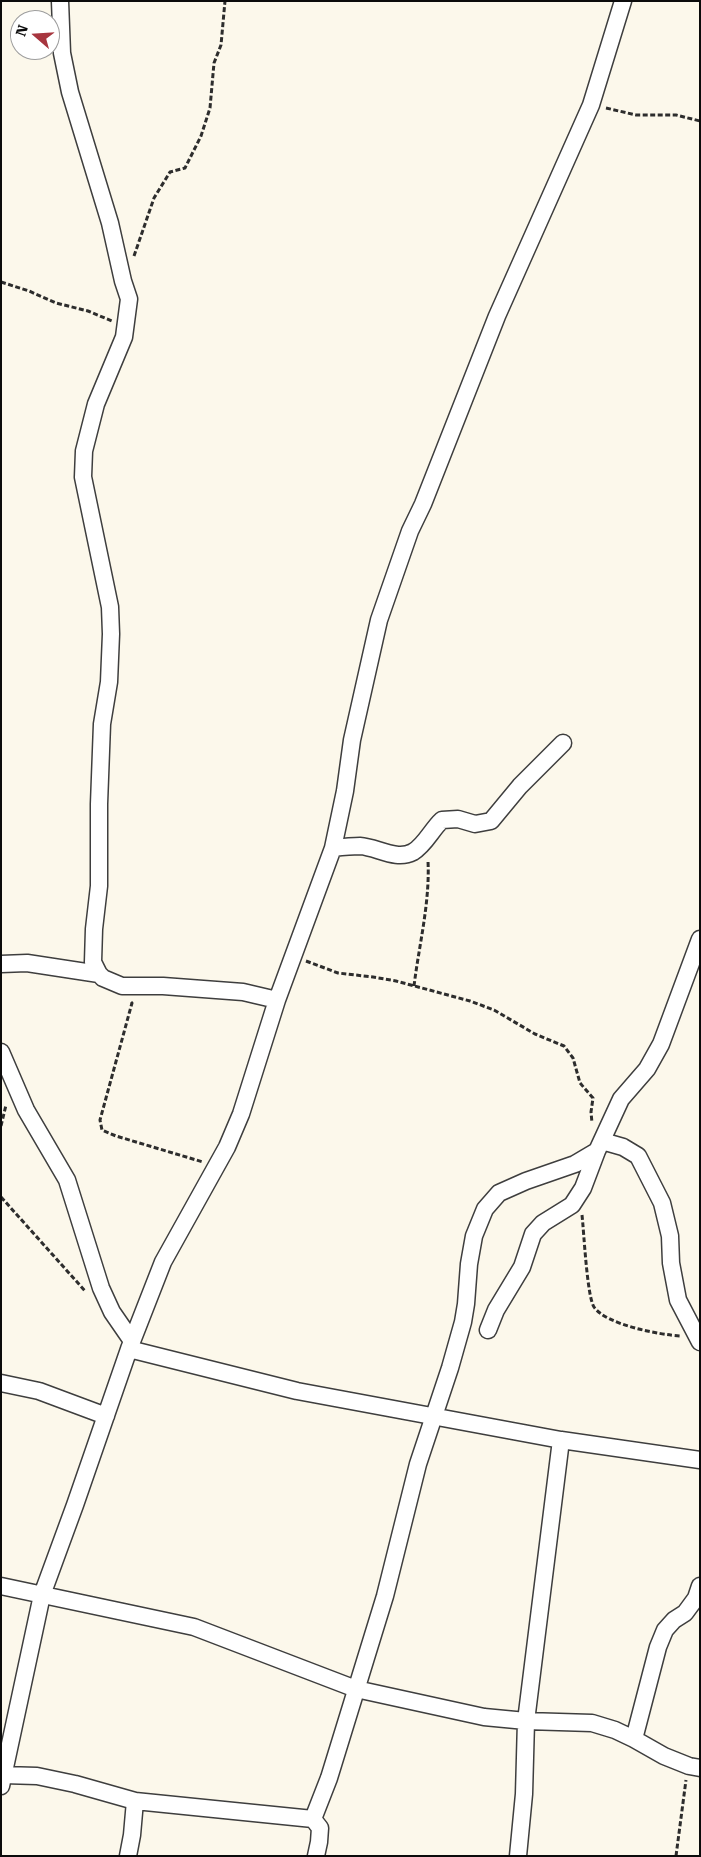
<!DOCTYPE html>
<style>
body{margin:0}
#map{position:relative;width:701px;height:1857px;overflow:hidden;background:#fcf8eb;font-family:"Roboto Serif",serif}
canvas{display:block}
.frame{position:absolute;inset:0;border:2px solid #0b0b0b;pointer-events:none}
.north{position:absolute;left:10px;top:10px;width:50px;height:50px;box-sizing:border-box;background:#fff;border:1px solid #9d9d9d;border-radius:50%;rotate:289deg;font-size:14px;font-weight:700;line-height:20px;text-align:center;color:#0b0b0b}
.north::after{content:'';display:block;margin:auto;width:18px;height:22px;background:#a7363f;clip-path:polygon(50% 0,100% 100%,50% 72%,0 100%)}
</style>
<div id="map">
<canvas width="701" height="1857"></canvas>
<div class="frame"></div>
<div class="north">N</div>
</div>
<script>
const ctx = document.querySelector('canvas').getContext('2d');
ctx.lineJoin = 'round';
function stroke(path, color, width, dash) { ctx.strokeStyle = color; ctx.lineWidth = width; ctx.lineCap = dash ? 'butt' : 'round'; ctx.setLineDash(dash || []); ctx.stroke(path); }
const path = new Path2D(`
 M606,108L636,115H676L700,121
 M134,256L154,198L170,172L185,168L201,136L210,108L214,63L221,45L225,1
 M1,282L29,291L56,303L88,311L112,321
 M306,961L338,973L373,977L396,981L470,1001L494,1010L535,1034L564,1046L573,1058L580,1083L593,1098L591,1112L592,1123
 M414,986C419,945 430,903 428,861
 M131,1002L132,1003L100,1120L102,1130L116,1136L203,1162
 M1,1126L6,1105
 M1,1197L86,1292
 M582,1215C584,1233 587,1296 594,1307C606,1325 661,1335 681,1336
 M676,1856L686,1780`);
const minor = new Path2D(`
 M60,1L62,53L70,92L110,223L123,281L129,299L124,337L96,404L84,451L83,477L110,607L111,634L109,682L102,724L99,804V886L94,929L93,962L99,974L103,978L122,986H163L243,992L277,1000
 M333,848C342,847 351,846 360,846C377,847 396,861 413,852C425,845 432,829 442,820L458,819L475,824L491,821L520,786L563,743
 M1,964L27,963L99,974
 M1,1052L26,1110L67,1180L101,1288L112,1312L132,1341
 M602,1141L623,1147L638,1156L662,1203L670,1236L671,1263L678,1300L700,1342
 M488,1330L496,1310L522,1267L533,1234L543,1223L572,1205L583,1188L597,1151
 M129,1349L297,1391L561,1440L700,1460
 M1,1383L39,1391L106,1416
 M1,1586L194,1627L356,1689L484,1717L526,1721L592,1723L615,1730L634,1739L664,1756L689,1766L700,1768
 M634,1739L658,1647L665,1630L674,1620L685,1613L696,1598L700,1586
 M3,1775L37,1776L75,1784L135,1801L313,1819L329,1778L385,1596L418,1464L450,1368L463,1322L466,1304L469,1264L474,1236L485,1209L499,1193L526,1181L575,1164L597,1151L621,1099L647,1069L661,1044L700,939
 M1,1786L42,1595L75,1505L129,1349L163,1262L227,1147L241,1114L277,1000L333,848L345,791L352,740L379,620L410,531L423,504L497,316L591,105L623,1
 M313,1819L320,1828L319,1842L316,1856
 M128,1856L132,1835L135,1801
 M518,1856L524,1794L526,1721L561,1440`);
stroke(minor, '#3e3e3e', 19);
stroke(path, '#2d2d2d', 3, [5, 2.5]);
stroke(minor, '#fff', 16);
</script>
